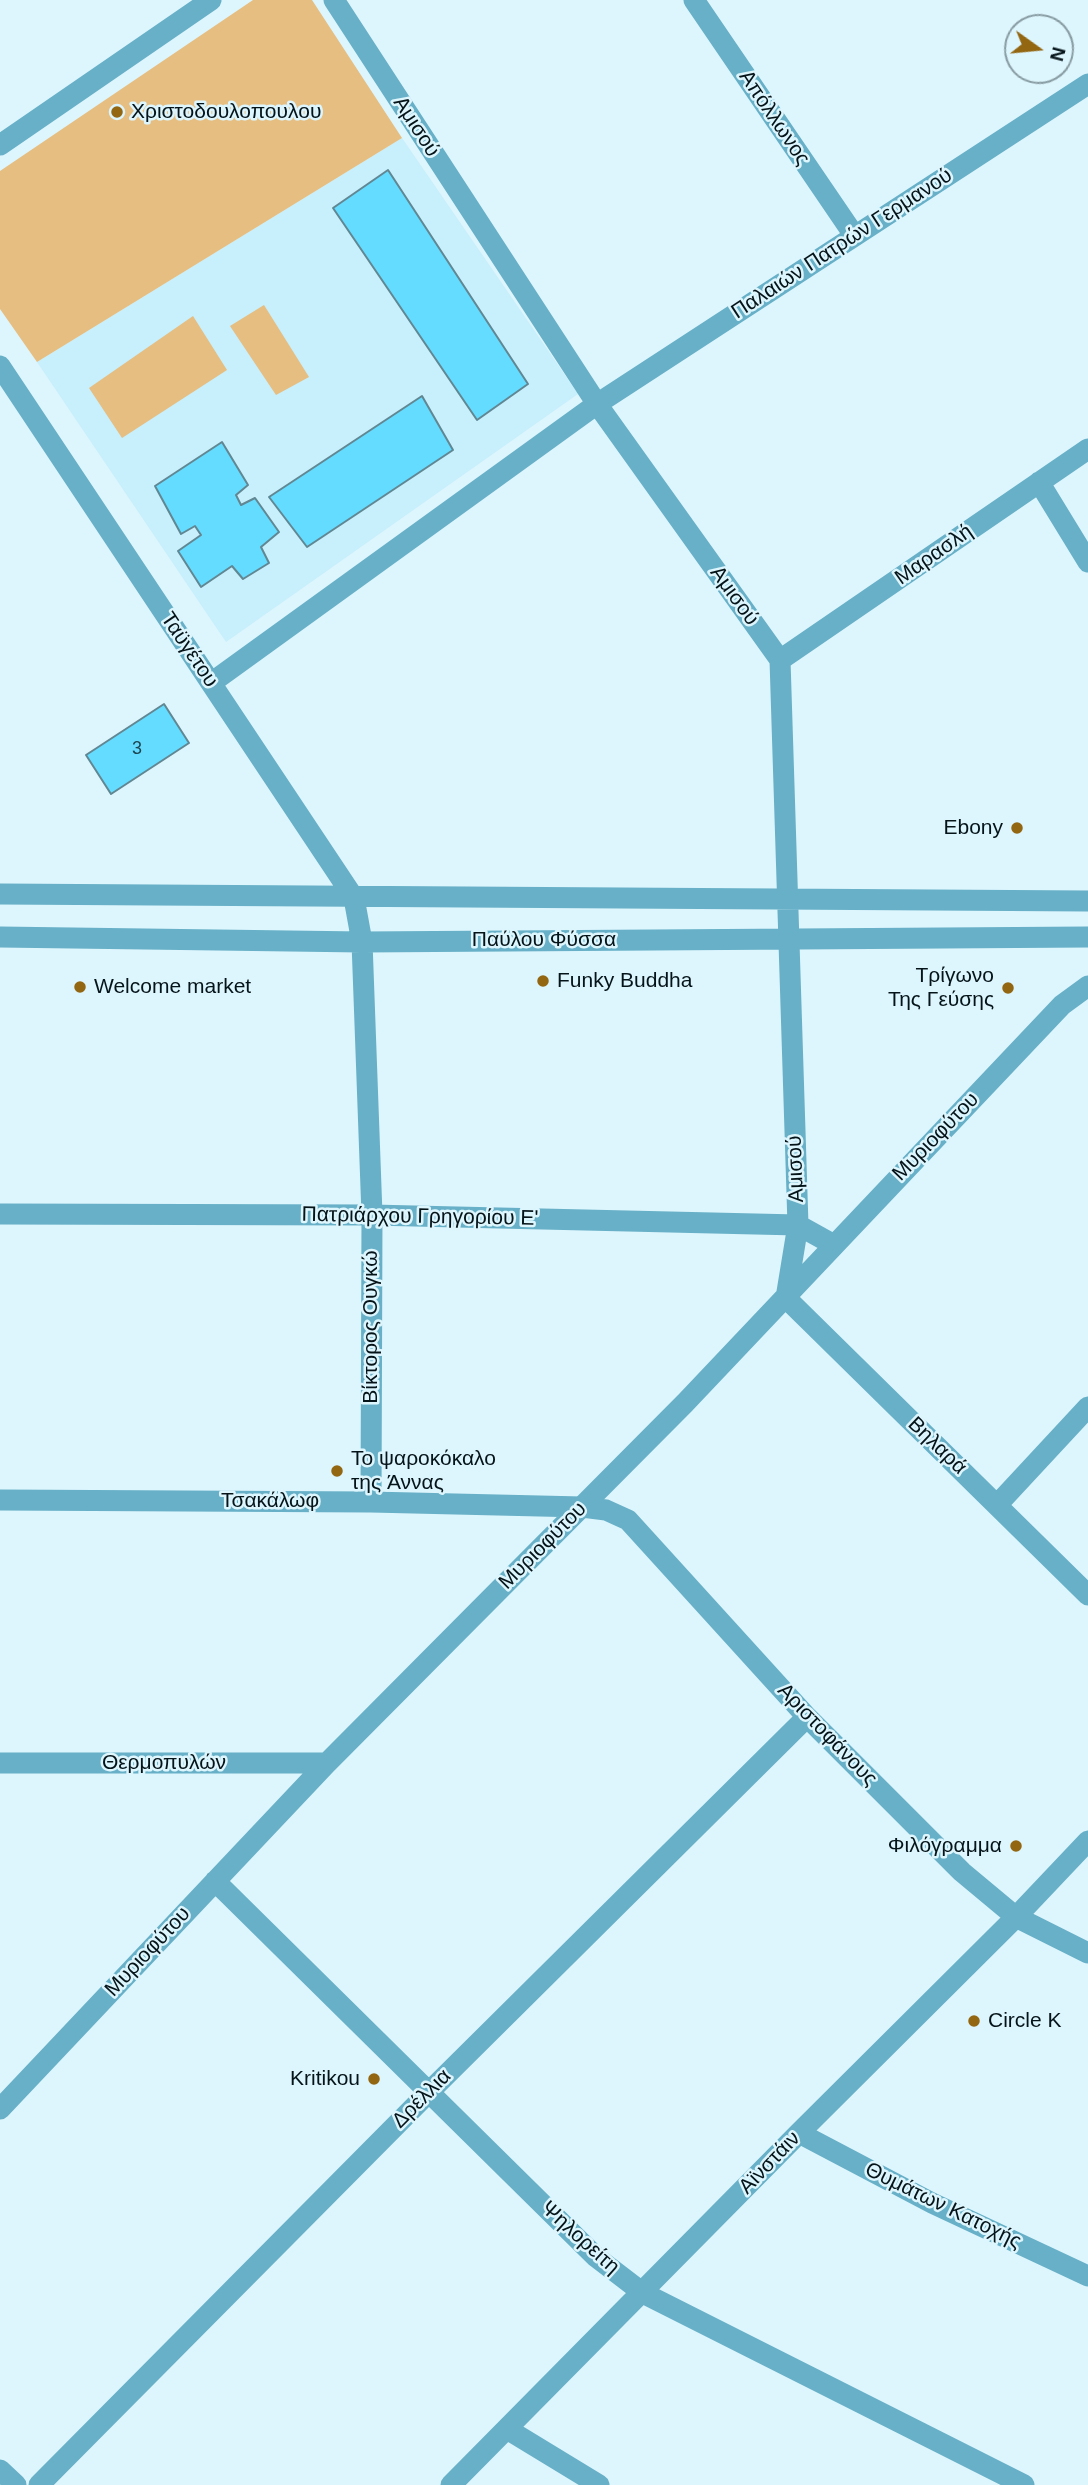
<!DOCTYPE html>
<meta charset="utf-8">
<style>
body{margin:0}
#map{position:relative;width:1088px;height:2485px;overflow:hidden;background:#ddf5fd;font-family:Arial,sans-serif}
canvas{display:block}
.north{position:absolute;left:1004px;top:14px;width:70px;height:70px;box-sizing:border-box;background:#ddf5fd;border:2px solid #879ba2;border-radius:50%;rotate:105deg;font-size:19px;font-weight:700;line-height:28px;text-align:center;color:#051419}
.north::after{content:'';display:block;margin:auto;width:24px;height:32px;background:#936611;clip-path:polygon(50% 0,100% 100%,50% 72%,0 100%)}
</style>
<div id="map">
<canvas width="1088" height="2485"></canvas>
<div class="north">N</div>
</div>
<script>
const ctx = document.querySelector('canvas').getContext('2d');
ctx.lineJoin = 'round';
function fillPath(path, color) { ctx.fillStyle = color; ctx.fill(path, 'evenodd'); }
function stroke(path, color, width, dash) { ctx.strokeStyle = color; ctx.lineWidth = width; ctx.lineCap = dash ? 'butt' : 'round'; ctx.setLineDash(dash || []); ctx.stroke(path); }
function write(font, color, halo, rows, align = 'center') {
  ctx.font = font + ' Arial,sans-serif'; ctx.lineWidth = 5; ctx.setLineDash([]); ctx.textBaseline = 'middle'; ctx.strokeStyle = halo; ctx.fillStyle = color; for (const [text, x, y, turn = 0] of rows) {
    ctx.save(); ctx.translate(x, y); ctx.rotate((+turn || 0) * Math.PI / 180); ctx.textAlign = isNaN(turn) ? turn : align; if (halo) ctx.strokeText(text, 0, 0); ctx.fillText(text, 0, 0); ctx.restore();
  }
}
const built = new Path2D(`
 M402,138L578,394L226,642L37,362Z`);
const green = new Path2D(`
 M253,0H312L402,138L37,362L0,309V171Z
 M264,305L309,377L276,395L230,326Z
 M193,316L227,370L122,438L89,388Z`);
const building = new Path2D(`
 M388,170L528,384L477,420L333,208Z
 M422,396L453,450L307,547L269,497Z
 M222,442L248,485L236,495L241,505L255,498L279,532L261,547L269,563L243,579L232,566L201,587L178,551L201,535L195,526L181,534L155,486Z
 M164,704L189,743L111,794L86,755Z`);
const minor = new Path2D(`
 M334,0L597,404L780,660L798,1225L786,1298L1088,1595
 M694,0L854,235
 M0,145L211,0
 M0,366L354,898L362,942L372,1215L371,1502
 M1039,482L1088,562
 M780,660L1088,449
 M211,683L597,404L1088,84
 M0,894C363,898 725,897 1088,901
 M0,937L362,942L1088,937
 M0,1214L372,1215L798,1225L834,1245
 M0,1500L371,1502L582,1507L606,1510L628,1520L807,1717L962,1872L1016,1917L1088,1953
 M997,1505L1088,1407
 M0,1763H327
 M215,1881L596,2257L643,2293L1024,2485
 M0,2109L327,1763L685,1403L1062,1005L1088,986
 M799,2133L932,2203L1088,2276
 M507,2429L599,2485
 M0,2470L16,2485
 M39,2485L428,2093L807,1717
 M451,2485L799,2133L1016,1917L1088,1841`);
const markers = [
 [117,112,7,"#936611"],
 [1017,828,7,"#936611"],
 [543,981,7,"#936611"],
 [80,987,7,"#936611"],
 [1008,988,7,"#936611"],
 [337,1471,7,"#936611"],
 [1016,1846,7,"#936611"],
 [974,2021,7,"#936611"],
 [374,2079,7,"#936611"]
];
const numberNames = [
 ["3",137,749]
];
const poiNames = [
 ["Χριστοδουλοπουλου",131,112],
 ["Ebony",1003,828,"right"],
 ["Τρίγωνο",994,976,"right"],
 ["Της Γεύσης",994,1000,"right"],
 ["Funky Buddha",557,981],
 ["Welcome market",94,987],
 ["Το ψαροκόκαλο",351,1459],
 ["της Άννας",351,1483],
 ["Φιλόγραμμα",1002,1846,"right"],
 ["Circle K",988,2021],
 ["Kritikou",360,2079,"right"]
];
const streetNames = [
 ["Απόλλωνος",774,118,56],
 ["Αμισού",416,127,57],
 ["Παλαιών Πατρών Γερμανού",842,244,-33],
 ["Μαρασλή",934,555,-35],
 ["Αμισού",734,596,54],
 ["Ταϋγέτου",189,650,56],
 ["Παύλου Φύσσα",544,940],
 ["Μυριοφύτου",936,1137,-46],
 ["Αμισού",796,1169,-92],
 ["Πατριάρχου Γρηγορίου Ε'",420,1217,1],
 ["Βίκτορος Ουγκώ",371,1327,-90],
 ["Βηλαρά",937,1446,44],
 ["Τσακάλωφ",270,1501],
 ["Μυριοφύτου",543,1546,-45],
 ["Αριστοφάνους",827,1735,46],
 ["Θερμοπυλών",164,1763],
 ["Μυριοφύτου",148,1952,-47],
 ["Δρέλλια",422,2099,-45],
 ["Αϊνστάιν",770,2163,-46],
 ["Θυμάτων Κατοχής",943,2206,26],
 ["Ψηλορείτη",580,2238,42]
];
fillPath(built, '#c7effc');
fillPath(green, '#e6be81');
fillPath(building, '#64dcff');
stroke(building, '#618793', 2);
stroke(minor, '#67b0c7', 21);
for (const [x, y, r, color] of markers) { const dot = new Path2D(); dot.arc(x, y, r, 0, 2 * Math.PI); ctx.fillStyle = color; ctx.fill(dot); stroke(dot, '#ddf5fd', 2.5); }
write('18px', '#1d4652', null, numberNames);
write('21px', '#051419', '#ddf5fd', poiNames, 'left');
write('21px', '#051419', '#ddf5fd', streetNames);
</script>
